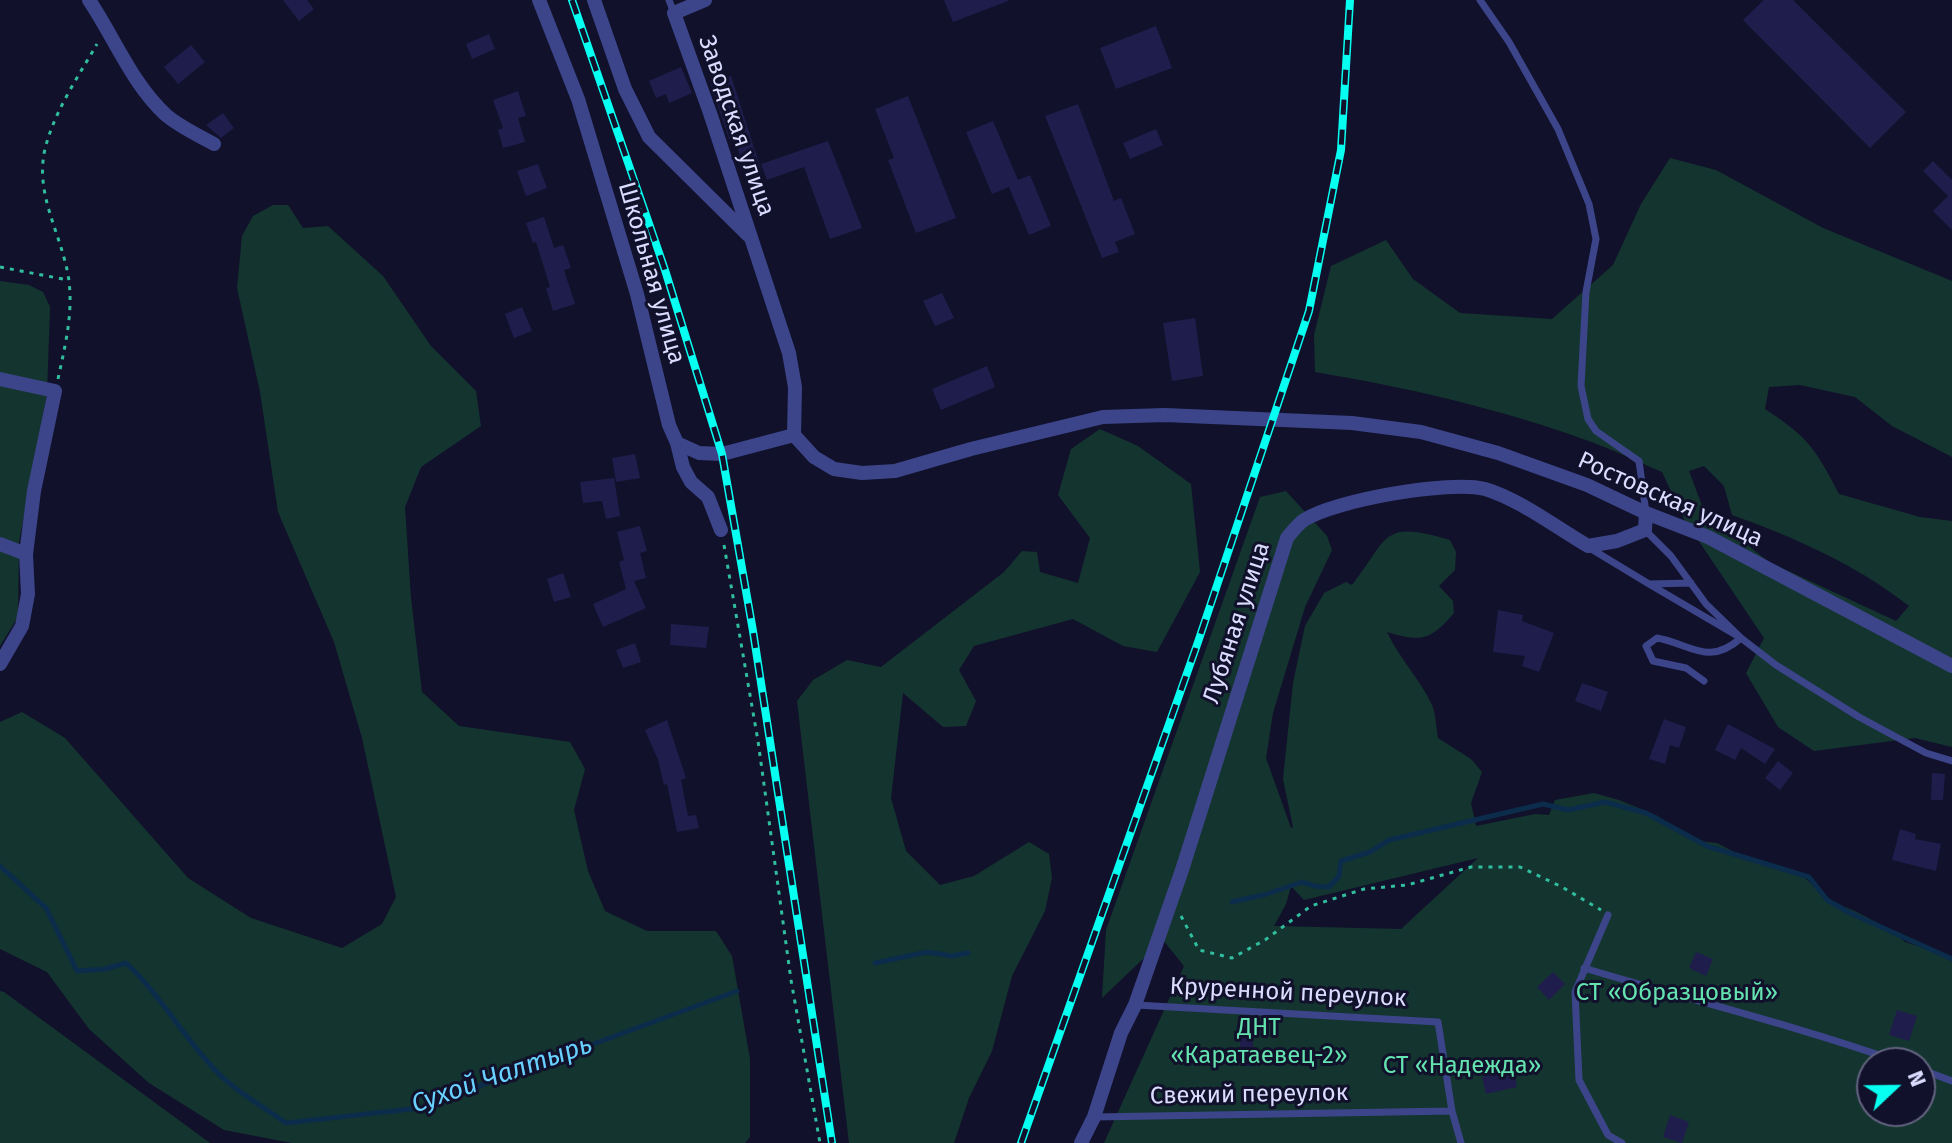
<!DOCTYPE html>
<meta charset="utf-8">
<style>
body{margin:0}
#map{position:relative;width:1952px;height:1143px;overflow:hidden;background:#11112b;font-family:"Fira Sans",sans-serif}
canvas{display:block}
.north{position:absolute;left:1856px;top:1047px;width:80px;height:80px;box-sizing:border-box;background:#11112b;border:2px solid #626280;border-radius:50%;rotate:68deg;font-size:22px;font-weight:700;line-height:32px;text-align:center;color:#dbdcff}
.north::after{content:'';display:block;margin:auto;width:28px;height:36px;background:#07fff1;clip-path:polygon(50% 0,100% 100%,50% 72%,0 100%)}
</style>
<div id="map">
<canvas width="1952" height="1143"></canvas>
<div class="north">N</div>
</div>
<script>
const ctx = document.querySelector('canvas').getContext('2d');
ctx.lineJoin = 'round';
function fillPath(path, color) { ctx.fillStyle = color; ctx.fill(path, 'evenodd'); }
function stroke(path, color, width, dash) { ctx.strokeStyle = color; ctx.lineWidth = width; ctx.lineCap = dash ? 'butt' : 'round'; ctx.setLineDash(dash || []); ctx.stroke(path); }
function write(font, color, halo, rows, align = 'center') {
  ctx.font = font + ' "Fira Sans",sans-serif'; ctx.lineWidth = 6; ctx.setLineDash([]); ctx.textBaseline = 'middle'; ctx.strokeStyle = halo; ctx.fillStyle = color; for (const [text, x, y, turn = 0] of rows) {
    ctx.save(); ctx.translate(x, y); ctx.rotate((+turn || 0) * Math.PI / 180); ctx.textAlign = isNaN(turn) ? turn : align; if (halo) ctx.strokeText(text, 0, 0); ctx.fillText(text, 0, 0); ctx.restore();
  }
}
const green = new Path2D(`
 M1670,158L1716,170L1823,228L1952,281V457L1892,426L1855,397L1800,385L1769,387L1765,409C1809,438 1815,448 1839,494L1920,517L1952,521V747L1915,738L1814,751L1778,727L1746,673L1764,638L1684,519L1662,472C1636,461 1610,448 1583,439C1497,408 1405,387 1315,372L1314,335L1331,266L1386,240L1413,279L1460,313L1552,319L1613,265L1641,204ZM1704,466L1724,486L1732,515C1794,537 1857,565 1909,606L1896,621L1769,562L1735,535L1707,519L1689,471Z
 M273,205H288L303,228L328,226L383,276L431,346L476,391L481,426L421,467L405,507L411,598L422,692L459,726L570,742L585,769L574,810L588,871L605,911L647,931H716L732,956L750,1059V1137L745,1143H292L224,1130L149,1083L89,1029L47,972L0,949V722L22,712L65,738L188,878L251,918L342,948L382,924L396,897L362,738L334,642L278,512L260,392L237,288L242,236L253,216Z
 M0,281L29,285L43,292L50,307L47,394L19,542L18,617L0,646Z
 M1100,429L1138,446L1191,484L1200,572L1157,652L1123,646L1073,619L974,646L959,670L976,701L966,726L943,727L903,693L891,798L906,851L940,885L974,876L1029,842L1049,854L1052,878L1045,911L1012,976L992,1051L969,1098L954,1143H849L797,701L813,680L847,660L881,667L1004,572L1022,551L1037,552L1040,572L1078,583L1090,538L1058,495L1071,449Z
 M1286,491L1327,536L1332,550L1305,607L1273,713L1266,758L1291,828L1293,827L1283,779L1293,683L1305,626L1324,593L1346,582L1352,585C1390,536 1381,520 1450,540L1456,552L1455,570L1439,586L1453,601L1454,613C1430,641 1421,642 1387,632C1399,658 1420,679 1432,705C1436,715 1436,727 1438,738L1471,759L1482,772L1471,803L1476,826L1535,814L1549,815L1555,800L1594,793L1619,800L1658,816L1666,823L1699,841L1717,843L1742,856L1770,863L1805,878L1829,901L1855,911L1891,930L1905,942L1952,957V1143H1104L1184,966L1163,940L1102,998L1106,930L1260,497ZM1478,858L1401,929L1274,926L1286,904L1291,886L1304,900ZM1872,1063H1920V1111H1872Z
 M0,991L4,992L210,1143H0Z`);
const stream = new Path2D(`
 M0,866L46,908L77,971L105,969L126,963C162,996 185,1041 221,1076C240,1094 265,1108 286,1123L420,1108L737,991
 M1232,902L1267,894L1302,882L1315,886L1329,887L1339,876L1341,861L1370,852L1389,840L1543,804L1568,810L1605,802L1646,813L1707,846L1809,877L1827,900L1850,913L1952,959
 M875,963L927,952L952,956L968,953`);
const building = new Path2D(`
 M283,0H307L314,9L299,21Z
 M944,0H1008V1L953,22Z
 M1764,0H1793L1906,112L1870,148L1743,20Z
 M1156,26L1172,68L1116,89L1100,48Z
 M489,34L495,49L472,59L466,44Z
 M191,45L205,62L178,84L164,67Z
 M681,67L692,93L669,103L666,94L656,98L649,81Z
 M731,76L761,169L746,174L734,138L729,139L710,82Z
 M518,91L526,116L518,118L525,142L503,148L498,130L503,128L493,100Z
 M908,96L956,218L916,233L888,160L894,158L875,109Z
 M1078,104L1114,201L1121,198L1135,234L1115,242L1119,252L1102,258L1045,116Z
 M223,113L234,128L221,138L206,125Z
 M993,121L1018,180L1030,175L1051,226L1029,235L1009,187L992,194L966,132Z
 M1156,129L1163,145L1130,159L1123,143Z
 M828,141L862,228L830,239L804,167L767,180L761,164Z
 M1933,161L1952,180V230L1933,211L1948,196L1923,171Z
 M538,164L547,188L526,196L517,171Z
 M544,217L554,248L563,245L571,268L564,270L575,304L553,311L546,288L550,287L536,242L533,243L526,223Z
 M942,293L954,318L935,326L923,301Z
 M522,307L532,331L514,338L505,314Z
 M1195,318L1203,376L1172,381L1163,323Z
 M987,366L995,387L941,410L932,389Z
 M635,454L640,478L616,482L612,458Z
 M614,478L620,516L606,519L602,501L583,503L580,482Z
 M640,526L647,551L640,553L646,578L634,581L646,608L603,627L593,604L626,589L619,562L624,560L617,532Z
 M563,573L571,597L554,602L547,579Z
 M1498,610L1523,615L1522,621L1554,633L1539,672L1522,666L1525,656L1493,652Z
 M671,624L709,627L706,648L670,645Z
 M635,643L641,662L623,668L616,650Z
 M1582,683L1608,692L1601,711L1575,701Z
 M1664,719L1686,727L1679,748L1670,745L1665,764L1649,759Z
 M667,720L686,778L681,780L688,816L696,815L699,828L677,832L667,784L664,785L658,760L645,730Z
 M1728,724L1775,749L1765,764L1741,748L1735,760L1715,750Z
 M1778,761L1793,773L1780,790L1765,778Z
 M1932,773L1945,774L1943,800H1931Z
 M1900,829L1916,834L1915,839L1941,844L1936,871L1892,860Z
 M1696,952L1713,959L1706,976L1689,968Z
 M1553,972L1565,984L1549,1000L1537,987Z
 M1897,1010L1917,1016L1909,1041L1889,1035Z
 M1240,1038H1253V1066H1241Z
 M1514,1070L1517,1087L1486,1094L1482,1077Z
 M1670,1115L1689,1122L1682,1143L1663,1137Z`);
const path = new Path2D(`
 M0,267L68,280
 M58,379C65,346 73,315 69,281C63,236 34,196 45,149C54,112 78,77 97,44
 M724,545L758,741L791,980L820,1143
 M1181,916L1199,950L1232,958L1265,940L1311,906L1364,889L1407,885L1471,867H1520L1562,887L1601,910`);
const lane = new Path2D(`
 M669,0L674,13
 M1480,0L1509,42L1558,129L1589,204L1596,239L1586,292L1581,386L1588,419L1596,431L1639,461L1646,513
 M1645,530L1671,556L1706,604L1741,638L1776,665L1859,717L1926,753L1952,761
 M1588,547L1649,584L1691,583
 M1649,584L1741,638C1708,667 1691,644 1657,638L1646,646L1653,661L1686,668L1704,681
 M1608,915L1575,992L1579,1080L1608,1135L1622,1143
 M1584,968C1690,1000 1798,1026 1902,1063
 M1136,1005L1438,1022L1452,1111L1461,1143
 M1920,1069L1952,1081
 M1094,1117L1452,1111`);
const street = new Path2D(`
 M89,0C114,37 132,84 166,115C180,127 198,135 214,144
 M539,0L578,99L637,294L669,425L677,443L699,453L722,454L794,435
 M594,0L625,89L649,137L748,235
 M705,0L674,13L710,113L789,353L795,387L794,435
 M0,379L55,391L34,491L26,554L28,594L22,626L0,664
 M794,435L814,457L834,469L862,473L895,471L971,449L1103,417L1165,415L1352,423L1421,432L1498,453L1587,485L1646,513L1708,537L1952,666
 M677,443L683,467L691,482L708,497L721,530
 M0,544L26,554
 M1081,1143L1094,1117L1121,1033L1135,1005L1182,870L1287,538C1292,532 1298,524 1304,520C1335,500 1450,480 1485,489C1519,499 1557,528 1588,546L1617,541L1645,530L1646,513`);
const rail = new Path2D(`
 M572,0L665,270L722,454L753,631L832,1143
 M1021,1143L1198,642L1309,311L1341,150L1350,0`);
const streetNames = [
 ["Заводская улица",736,126,71],
 ["Школьная улица",651,273,74],
 ["Ростовская улица",1670,500,24],
 ["Лубяная улица",1237,623,-72],
 ["Круренной переулок",1288,993,3],
 ["Свежий переулок",1249,1095,-1]
];
const parkNames = [
 ["СТ «Образцовый»",1677,993],
 ["ДНТ",1259,1028],
 ["«Каратаевец-2»",1259,1056],
 ["СТ «Надежда»",1462,1066]
];
const waterNames = [
 ["Сухой Чалтырь",502,1075,-19]
];
fillPath(green, '#14352f');
stroke(stream, '#0b2c4a', 5);
fillPath(building, '#1f1d4c');
stroke(path, '#30be9f', 3, [4, 6]);
stroke(lane, '#3c458a', 7);
stroke(street, '#3c458a', 14);
stroke(rail, '#07fff1', 8);
stroke(rail, '#11112b', 5, [15]);
write('24px', '#dbdcff', '#11112b', streetNames);
write('24px', '#64e2af', '#11112b', parkNames);
write('italic 26px', '#69d1ff', '#11112b', waterNames);
</script>
